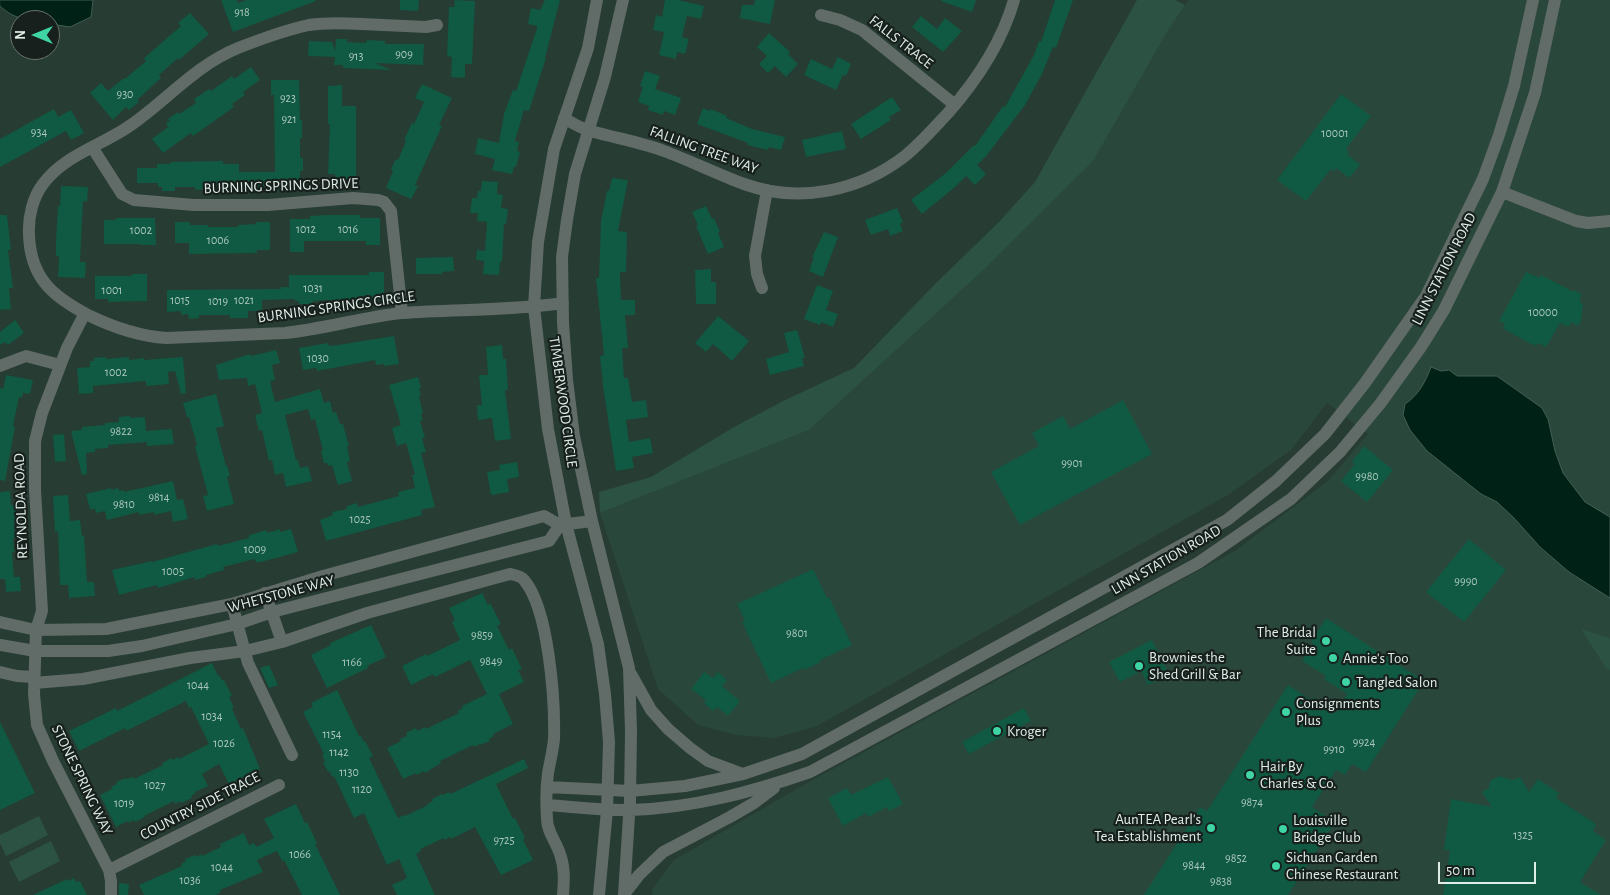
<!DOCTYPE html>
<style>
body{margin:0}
#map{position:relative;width:1610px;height:895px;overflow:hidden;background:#273c33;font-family:"Alegreya Sans",sans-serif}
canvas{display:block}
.north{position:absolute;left:10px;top:10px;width:50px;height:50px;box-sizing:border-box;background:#17201c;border:1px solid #67726d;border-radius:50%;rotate:270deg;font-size:14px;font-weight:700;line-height:20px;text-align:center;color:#e0ede7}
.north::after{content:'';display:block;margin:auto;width:18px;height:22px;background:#3ed4a3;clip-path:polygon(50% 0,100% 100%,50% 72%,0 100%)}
.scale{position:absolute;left:1438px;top:862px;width:98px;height:22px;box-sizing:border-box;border:2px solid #e0ede7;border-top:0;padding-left:6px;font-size:15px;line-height:18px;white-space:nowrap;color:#e0ede7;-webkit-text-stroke:4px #17201c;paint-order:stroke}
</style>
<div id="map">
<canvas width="1610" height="895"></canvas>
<div class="north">N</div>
<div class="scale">50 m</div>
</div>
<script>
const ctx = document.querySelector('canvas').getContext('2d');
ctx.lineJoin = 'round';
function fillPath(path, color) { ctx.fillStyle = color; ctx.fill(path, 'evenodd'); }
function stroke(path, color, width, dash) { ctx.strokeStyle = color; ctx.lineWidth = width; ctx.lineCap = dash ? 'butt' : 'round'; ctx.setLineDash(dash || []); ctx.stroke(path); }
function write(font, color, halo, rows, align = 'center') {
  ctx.font = font + ' "Alegreya Sans",sans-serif'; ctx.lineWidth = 4.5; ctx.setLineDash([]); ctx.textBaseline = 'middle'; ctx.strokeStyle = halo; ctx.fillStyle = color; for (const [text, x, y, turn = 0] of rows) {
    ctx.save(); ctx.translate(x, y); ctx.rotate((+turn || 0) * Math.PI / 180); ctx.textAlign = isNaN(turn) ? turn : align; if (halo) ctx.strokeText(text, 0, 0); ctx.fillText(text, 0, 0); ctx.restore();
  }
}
const built = new Path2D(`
 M1189,0H1610V638L1582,630L1606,667L1610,670V895H652L653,888L674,860L807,783L1235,551L1328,481L1368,434L1327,403L1291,450L1228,495L817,726L774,738L737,735L698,725L658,689L600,513L809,430L977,276Z`);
const green = new Path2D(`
 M1137,0H1175L1185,5L1168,30L1093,161L977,276L809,430L600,513L599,492L651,477L734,427L783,401L854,368L936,283L999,222L1035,182Z
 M1581,629L1610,638V670L1606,668Z
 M39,816L48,835L6,856L0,843V835Z
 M51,841L60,861L19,882L9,862Z`);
const water = new Path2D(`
 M0,0H93L91,17L70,27L50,24V20C29,20 16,21 0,6Z
 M1431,367L1441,371L1449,370L1457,376H1497L1542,408L1548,419L1555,451L1563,473L1585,502L1610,517V598L1569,572L1540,547L1514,518L1497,502L1481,494L1427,451L1410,430L1403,415L1405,404C1418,396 1426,381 1431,367Z`);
const building = new Path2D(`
 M221,0H237L238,3L246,0H315L316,1L233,32Z
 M400,0H419L418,11L400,10Z
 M455,0L475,1L472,64H465V78L451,77L452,57L447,56L449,7H454Z
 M545,0H560L545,58H546L529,111L524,110L515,141L519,142L517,151L520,152L516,167H514L512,174L492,170L495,159L475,154L478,138L499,143L504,114L513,90L516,91L537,28V26L528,24L531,8L540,10Z
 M665,0H678L704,6L701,19L687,16L682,37L689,39L685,54L677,52L676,59L659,55L664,32L653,30L656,15L662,17Z
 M755,0H775L770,24L740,18L742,5H754Z
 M941,0H976L972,12L941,1Z
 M1055,0H1073L1056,48L1053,47L1042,74L1025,105L987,155L977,165L986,174L975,185L966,176L954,188L922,214L911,200L946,173L974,145L975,146L1003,106L1005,107L1034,55L1039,41L1041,42Z
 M190,13L209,34L179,60L178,58L159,75L161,78L137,100L139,102L129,110L126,107L113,120L90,93L101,83L108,91L124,78L125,79L146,61L144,58L181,26L178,23Z
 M921,16L937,29L945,18L962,31L943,52L912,27Z
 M769,33L790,52L788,54L798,64L786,77L775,66L768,73L759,64L767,56L757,47Z
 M336,39H347V42L366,43L367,40L385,41V44H424L423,65L375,63L391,70L343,68V65H334L335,57L308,56L309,41L332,42L335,51Z
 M838,57L851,64L846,76L843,75L836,90L804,75L811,59L832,69Z
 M251,67L260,80L243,92L245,95L232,104L234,107L193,136L191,133L163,153L152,139L168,127L166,123L170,121L168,119L178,112L179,114L196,103L194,99L209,89L211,91L232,76L234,79Z
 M645,71L660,76L655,89L681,98L675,115L664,111L663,115L648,110L649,106L638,102L643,87L640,86Z
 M271,80H299L300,120H302V138H300V158H303V171H300V189H272V187H213V189L195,190V187H175V191H162V187H158V183H137V168H157V164H171L169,162L223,161V164H239V172H275L274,95H271Z
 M422,84L452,98L439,125L442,126L415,185L418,186L411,199L386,188L393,171L391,169L396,159L398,160L406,141L404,140L412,123L414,124L424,102L415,98Z
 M342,85V106H356V187H335V174H328L330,124H328V86Z
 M1341,94L1371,116L1346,149L1349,152L1347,154L1360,165L1349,178L1336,168L1334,171L1331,169L1306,201L1277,180Z
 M892,97L901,110L889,117L891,120L861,139L851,124Z
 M703,108L710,111L711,109L727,116L726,118L752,129L785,137L781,150L769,147L768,150L747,145L748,143L697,124Z
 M54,109L58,117L71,110L84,133L71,140L66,131L0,167V139Z
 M842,131L846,149L806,157L802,140Z
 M612,178L628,180L618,231L627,232L626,272H620L621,300H635V315H625L628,348H622L624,378H628L632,402L646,400L648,417L626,420L629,442L650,438L653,453L632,457L634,468L616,471L603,386L600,356L604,355L596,278H599L601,221L607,191H609Z
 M482,181L498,182L497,194L503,195L501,208L508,209L506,224H504L502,262H500L499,275L483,274L484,261L476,260L477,250L485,251L487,222L477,221L478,213H470L472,198H477L478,191H481Z
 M61,186L88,187L87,202L83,201L80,262H86L85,278L58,277L59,256H56V240L58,206H60Z
 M706,206L712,219L714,218L720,232L718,233L724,247L708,254L696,226L698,225L692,212Z
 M897,208L903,222L900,224L903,231L890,236L888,229L871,235L865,220Z
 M0,215H7L11,250H8L13,288H9L11,309L0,310Z
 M326,215H360V218H380V245H366V241H304V252H290V219H310V216Z
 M116,218H155L156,245H141V244H104V220H116Z
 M175,222H190V225H208V227H238V225L256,224V222H270V250H257V253L189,254V243H175Z
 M824,232L838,237L823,277L809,271L814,257H812Z
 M453,257L454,271L442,272V274H416V258Z
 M711,269V282H716V304H696L695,270Z
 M369,272H384V300H326L313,301V304H299V301H295V299L262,300V311H248V318H230V315H199V318L189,319L188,314L181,315V311L167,312V290L281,289V287H289V275H369Z
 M1526,272L1539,278L1541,275L1572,291H1576L1581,294L1580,302L1583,304L1581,321L1578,326L1571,322L1569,327L1560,323L1546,347L1538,343L1536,346L1525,341L1503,328L1505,324L1499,321Z
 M132,274H147V301L108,302V299H95V276H132Z
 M817,285L833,291L826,310L838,314L833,327L821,322L820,325L804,319Z
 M718,316L749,341L732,361L713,344L706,352L695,343Z
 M15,320L24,333L8,345L5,342L0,345V332Z
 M797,330L805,358H802L804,366L770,375L766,359L789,352L784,333Z
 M394,336L399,364L384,366V364L376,365L375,360L317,371L316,368L303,370L299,348L328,343L329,346L338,345Z
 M502,345L503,359H506L508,390H505L511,439L495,441L492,418L478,420L477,405H482L479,375H488L486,347Z
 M276,350L280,363L272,365L275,380L270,381L275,402L320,389L324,403L330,401L333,413L336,412L340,424H343L349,446H347L350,461L347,462L352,481L338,485L332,465L328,466L327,463H324L321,451L323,450L318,431L315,419L311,420L308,409L285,415L296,460H298L300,468L308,466L312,481L286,487L283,473L275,475L272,460L269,461L262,430L259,431L255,415L262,413L255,384L248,386L247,378L219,380L216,365L250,354L251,356Z
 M106,357V359L129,357V360L144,358V360L183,357L186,393L181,394L175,371L168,372L169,384L146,386V381L93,386V393L79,394L77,368L90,367V361H94V358Z
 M6,375L33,380L30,394L23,393L22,398L19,397L13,426L15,427L5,481L0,480V388L3,389Z
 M418,377L421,388L419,389L421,395L419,396L423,413L421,414L423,420L420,421L425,438H422L426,452L421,453L435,507L421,510L422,515L326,541L320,520L333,515L332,512L347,509V506L357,503L358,507L399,496L398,492L415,488L412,475H415L406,443L397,446L392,428L401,425L389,385Z
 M216,394L224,426L216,428L226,466L227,465L230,476L227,477L234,504L207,511L203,496L208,495L195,446L197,445L189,417H187L183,403Z
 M1123,400L1152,454L1020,525L991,472L1039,446L1032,433L1063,416L1070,429Z
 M130,416V418L145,417L146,431L172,429L174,444L147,446V442L108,445V448L95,449V452L86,453L87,474L82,475L71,431L82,430V427L105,425V423L119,422V417Z
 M64,434L66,461L55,462L53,435Z
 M1364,446L1393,470L1367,502L1341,481L1355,464L1352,462Z
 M517,462L519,477L507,479L509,492L491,495L487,472L500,470L499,465Z
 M173,481L177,500L183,499L188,519L173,522L171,511L154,515V512L139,515V512L107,520L105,511L96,513L95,509H90L86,494L111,488V490L118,488L119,491L124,490V492Z
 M10,491L11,505H16L17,523L14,524L15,538H13L14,552H12L14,577H20L21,591L6,592L5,579H0V492Z
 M68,495L70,521L80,520L82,536H84L87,582H94L95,596L69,598L68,585H60L58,531L55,532L53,496Z
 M280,529V532L291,529L298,552L261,562H256L255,559L223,567L224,570L206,575V577L195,580V577L158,588L157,585L119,595L112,570L152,561V562L217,544L218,546L249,538V535L267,530V533Z
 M1469,539L1506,570L1464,622L1426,592Z
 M813,569L827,598L829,597L852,645L820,660L821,662L804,670L803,668L771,683L742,622L745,621L737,604Z
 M482,593L488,605L490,603L501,624L497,626L509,650L512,648L522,669L518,670L524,682L499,694L513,724L493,734L494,736L489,739L490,741L480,745V744L474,747L473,745L440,761L441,763L425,773L424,771L417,775L416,773L403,779L387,748L401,741L400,739L407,736L406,733L416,728L417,731L425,727L426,729L459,713L458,711L463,708L462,706L487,694L470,660L435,677L433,674L411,685L402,666L426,654L427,656L460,640L452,622L455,620L449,608Z
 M1326,618L1424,681L1366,772L1352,764L1345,775L1336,770L1312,807L1335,822L1288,895H1144L1200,807L1207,811L1288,685L1311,700L1313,697L1336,713L1347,694L1324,679L1326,676L1302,661L1313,643L1311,642Z
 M371,625L386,657L367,666L368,668L327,688L311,655L331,645L330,643Z
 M1152,640L1169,674L1148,685L1141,671L1120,682L1109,662Z
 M212,663L218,676L219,675L222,680H224L232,696L229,697L234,708L232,709L241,729L243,728L260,769L229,784L219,764L202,774L208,786L195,792L196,793L191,796L192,798L181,803L180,801L175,804L174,801L144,816L145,817L135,822L134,820L129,823L128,821L116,827L100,795L112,789L111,787L117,784L116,782L126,778L127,779L133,777L134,779L163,765L162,763L172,758L173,760L178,757L179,759L209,744L191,707L189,708L186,701L126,731L125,728L79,751L69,731L116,708L117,711Z
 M269,665L278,685L269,688L260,668Z
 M704,672L713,678L718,672L727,680L722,686L740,701L728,716L717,707L713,711L704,703L706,700L691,689Z
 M337,690L359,736H361L364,742L365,741L373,756L369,758L398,818L404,815L405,816L428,805L427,804L433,801L432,799L442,794L443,795L449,792L450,794L461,789L524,759L528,768L496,784L513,819L515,818L525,838L523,840L533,860L501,875L475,827L451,839L450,837L444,840V838L420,849L421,851L416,854L435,895H397L392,885L407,878L399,859L387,865L364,813L354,818L334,776L332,777L330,771L328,772L323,762L325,761L322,755L324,754L303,712L313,707L311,703Z
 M1024,708L1031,721L969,754L962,742Z
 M0,722L35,793L0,810Z
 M1499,776L1512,780L1520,777L1529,792L1538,779L1559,793L1556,798L1596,824L1593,831L1606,840L1580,882L1601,895H1443L1450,850H1444L1451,799L1492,807L1482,792L1489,788L1490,781Z
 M888,777L903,804L889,811L887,807L868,817L866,813L843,826L828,798L847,788L851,795Z
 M296,804L305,823L307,822L317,843L315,844L340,895H302L284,860L282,861L277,851L257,860L263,872L220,890L221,892L216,895H144L139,885L182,866L181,864L186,861L185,859L195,855L196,857L201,854L202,856L221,847L220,844L244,833L249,845L254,843L256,847L274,838L264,819Z
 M74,878L76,882L80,881L87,895H33L67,879L68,881Z
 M119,883L129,884L128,895H119Z`);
const minor = new Path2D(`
 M597,0L588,48L554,149L538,242L534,307L548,429L566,524L598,644L605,694L609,742L607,810L599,895
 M623,0L605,77L575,174L567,220L562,257L563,322L567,380L574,436L592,521L629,668L631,731L630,800L624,895
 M821,15L840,20L862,30L955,105
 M437,25L426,27C405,26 384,25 362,24C345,23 327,22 309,25C285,30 261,39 238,48C196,65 167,100 131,125C103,145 64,155 43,184C33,197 28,217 29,234C30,278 53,297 90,316C115,328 138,336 166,338L285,333C324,329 363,317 402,313C456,309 510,311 563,303
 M564,118C572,123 582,129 591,131C615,138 640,142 664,151C691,161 717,174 744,184C799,204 860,191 905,156C921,143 934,128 948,113C976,81 1002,42 1014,0
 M92,147L122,194L134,200L194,205H268L353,198L378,200L384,202L391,211L402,313
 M1502,192L1576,221L1588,223L1610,221
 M762,288L757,274L755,256L767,190
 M85,313L67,348L42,413L35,441V489L42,611L36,630L34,694L37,725L53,761L109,870L111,881V895
 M0,366L26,356L60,365
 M265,593L282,642
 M232,604L248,663L292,755
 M0,622L36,630L106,629L232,604L323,576L544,516L560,525L592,521
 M0,645L35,651H108L142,646L237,624L272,612L549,541L560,525
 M0,672L17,676L34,677
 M631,674L651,710L668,729L690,748L708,761L743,774
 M34,683L83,679L190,658L245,651L282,642L367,613L510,574C515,575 521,576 524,580C549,609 555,701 554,739C553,750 550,762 548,773C546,788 546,804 547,819C547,832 556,841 560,854C565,868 564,881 563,895
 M547,787L630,791L685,786L743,774L802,754L1227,520L1276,481L1325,434L1365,383L1426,296L1483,179L1499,135L1514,86L1533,0
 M547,805C575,807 603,811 631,810C693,808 752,792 810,772L1198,563L1291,499L1340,452L1380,404L1421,347L1444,310L1502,192L1535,93L1555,0
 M109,870L279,785
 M625,893L639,875L663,852L730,817L754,803L774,788`);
const markers = [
 [1326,641,5,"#3ed4a3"],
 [1333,658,5,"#3ed4a3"],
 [1139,666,5,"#3ed4a3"],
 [1346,682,5,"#3ed4a3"],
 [1286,712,5,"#3ed4a3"],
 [997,731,5,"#3ed4a3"],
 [1250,775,5,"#3ed4a3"],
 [1211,828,5,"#3ed4a3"],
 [1283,829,5,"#3ed4a3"],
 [1276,866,5,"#3ed4a3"]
];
const numberNames = [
 ["918",242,12],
 ["909",404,54],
 ["913",356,56],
 ["930",125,94],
 ["923",288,98],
 ["921",289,119],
 ["934",39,132],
 ["10001",1335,133],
 ["1012",306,229],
 ["1016",348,229],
 ["1002",141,230],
 ["1006",218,240],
 ["1031",313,288],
 ["1001",112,290],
 ["1015",180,300],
 ["1021",244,300],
 ["1019",218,301],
 ["10000",1543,312],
 ["1030",318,358],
 ["1002",116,372],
 ["9822",121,431],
 ["9901",1072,463],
 ["9980",1367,476],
 ["9814",159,497],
 ["9810",124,504],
 ["1025",360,519],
 ["1009",255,549],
 ["1005",173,571],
 ["9990",1466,581],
 ["9801",797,633],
 ["9859",482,635],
 ["9849",491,661],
 ["1166",352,662],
 ["1044",198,685],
 ["1034",212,716],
 ["1154",332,734],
 ["9924",1364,742],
 ["1026",224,743],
 ["9910",1334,749],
 ["1142",339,752],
 ["1130",349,772],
 ["1027",155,785],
 ["1120",362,789],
 ["9874",1252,802],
 ["1019",124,803],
 ["1325",1523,835],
 ["9725",504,840],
 ["1066",300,854],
 ["9852",1236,858],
 ["9844",1194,865],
 ["1044",222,867],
 ["1036",190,880],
 ["9838",1221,881]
];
const streetNames = [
 ["FALLS TRACE",901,42,38],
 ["FALLING TREE WAY",704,150,20],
 ["BURNING SPRINGS DRIVE",281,186,-2],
 ["LINN STATION ROAD",1444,269,-63],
 ["BURNING SPRINGS CIRCLE",336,307,-8],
 ["TIMBERWOOD CIRCLE",563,402,82],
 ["REYNOLDA ROAD",21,506,-92],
 ["LINN STATION ROAD",1166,560,-30],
 ["WHETSTONE WAY",281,594,-15],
 ["STONE SPRING WAY",82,780,64],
 ["COUNTRY SIDE TRACE",200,806,-27]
];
const poiNames = [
 ["The Bridal",1316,632,"right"],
 ["Suite",1316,649,"right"],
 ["Brownies the",1149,657],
 ["Shed Grill & Bar",1149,674],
 ["Annie's Too",1343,658],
 ["Tangled Salon",1356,682],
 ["Consignments",1296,703],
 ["Plus",1296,720],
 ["Kroger",1007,731],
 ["Hair By",1260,766],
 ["Charles & Co.",1260,783],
 ["AunTEA Pearl's",1201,819,"right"],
 ["Tea Establishment",1201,836,"right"],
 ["Louisville",1293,820],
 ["Bridge Club",1293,837],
 ["Sichuan Garden",1286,857],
 ["Chinese Restaurant",1286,874]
];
fillPath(built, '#2a473c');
fillPath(green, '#2c5243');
fillPath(water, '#002115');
stroke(water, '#435e54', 1);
fillPath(building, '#105942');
stroke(minor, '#616b67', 12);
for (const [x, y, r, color] of markers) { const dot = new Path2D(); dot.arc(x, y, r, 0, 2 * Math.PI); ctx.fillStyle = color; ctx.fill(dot); stroke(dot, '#17201c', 2); }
write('12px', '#acc8be', null, numberNames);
write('15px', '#e0ede7', '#17201c', streetNames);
write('15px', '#e0ede7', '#17201c', poiNames, 'left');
</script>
